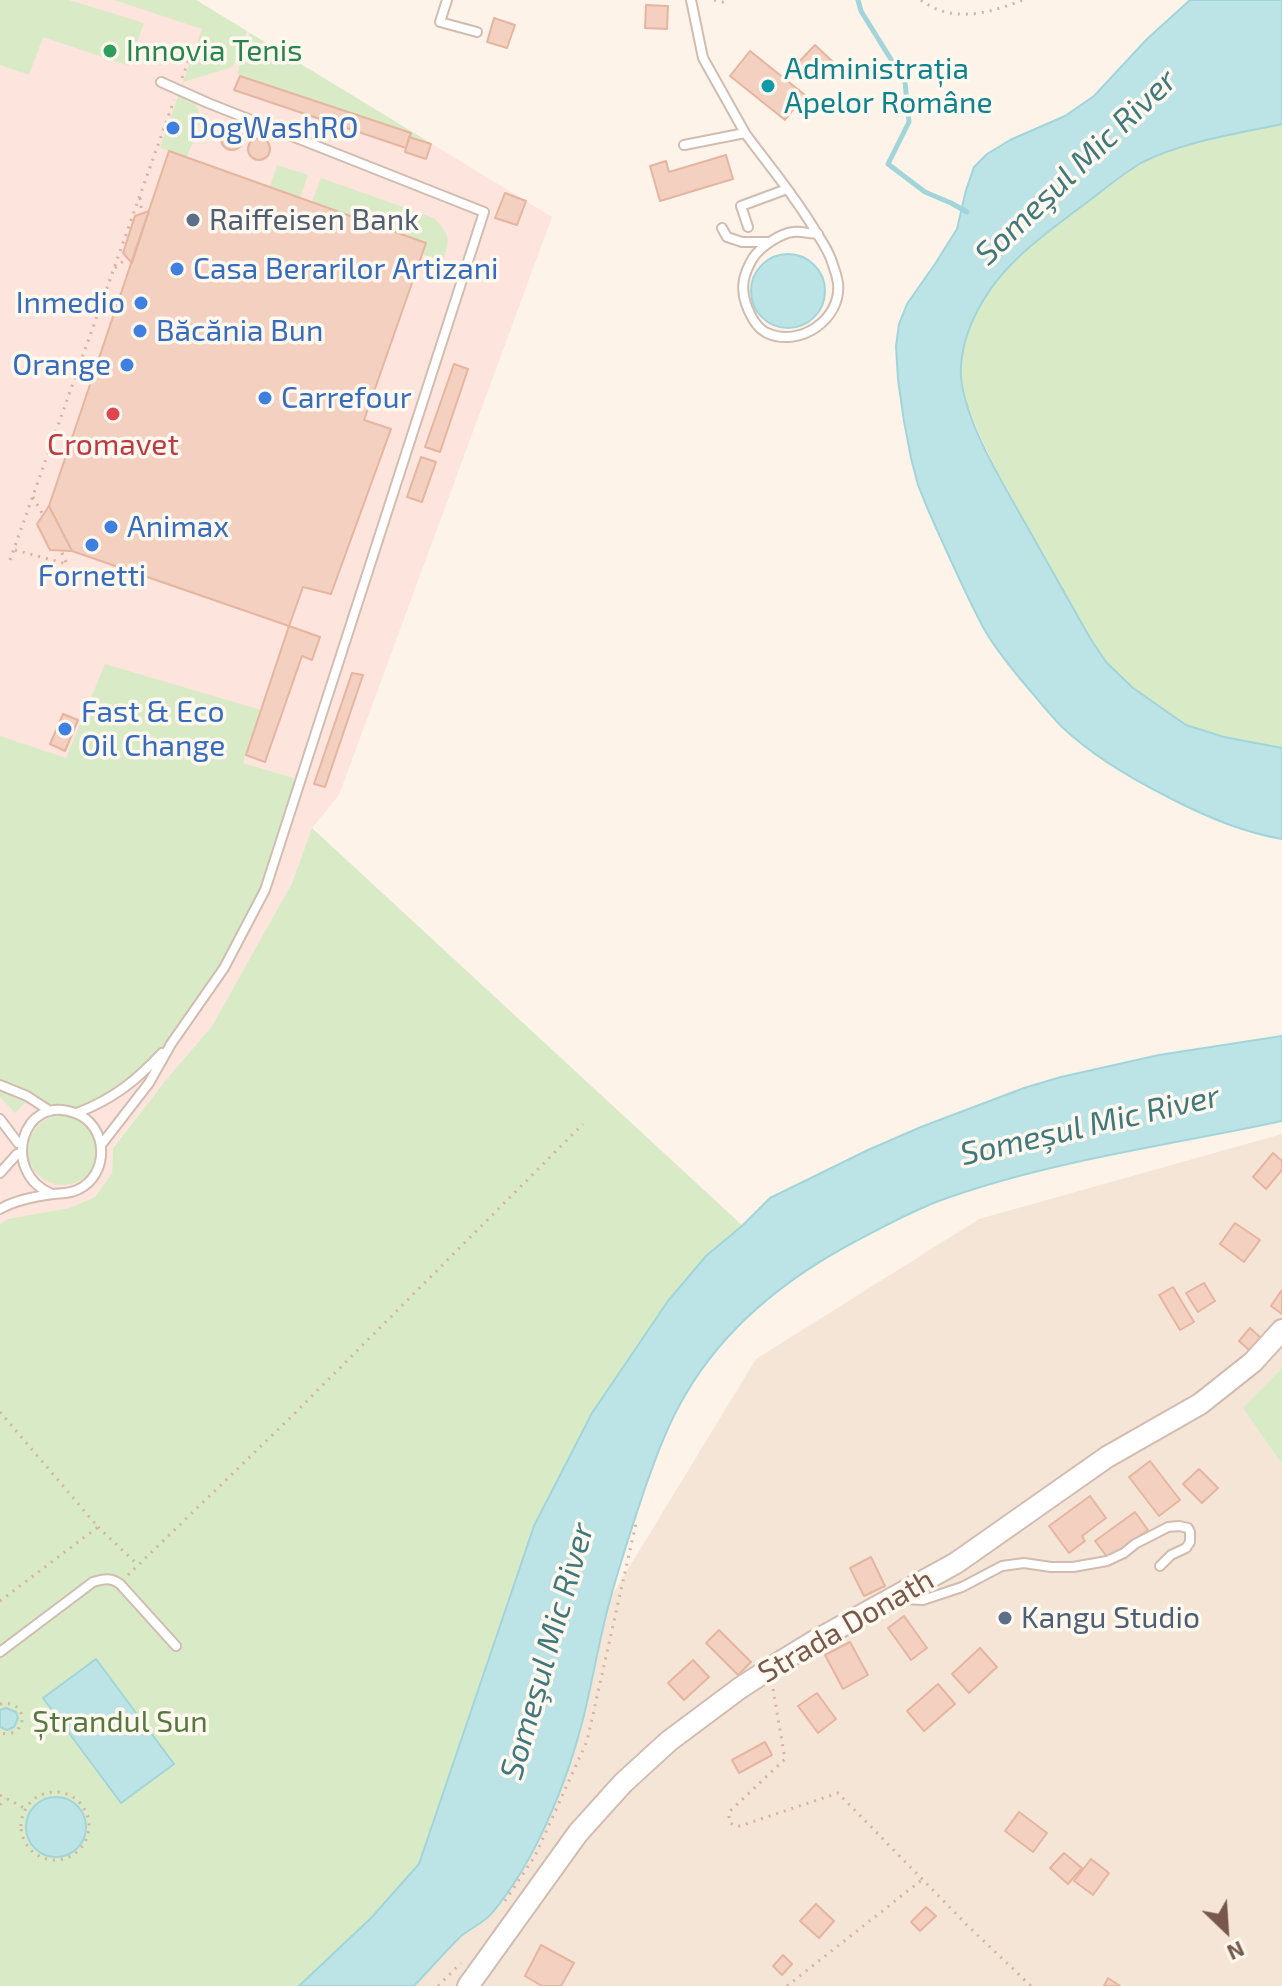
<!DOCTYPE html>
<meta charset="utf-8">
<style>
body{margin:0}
#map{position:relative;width:1282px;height:1986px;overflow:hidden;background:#fdf3e9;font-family:"Exo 2",sans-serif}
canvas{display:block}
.north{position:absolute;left:1186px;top:1890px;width:80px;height:80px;-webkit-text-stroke:6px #fff8ef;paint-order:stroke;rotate:155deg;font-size:22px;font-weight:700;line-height:32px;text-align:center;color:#78584c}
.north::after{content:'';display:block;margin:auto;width:28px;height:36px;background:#78584c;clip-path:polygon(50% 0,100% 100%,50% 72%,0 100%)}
</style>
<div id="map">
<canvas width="1282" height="1986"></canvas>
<div class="north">N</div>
</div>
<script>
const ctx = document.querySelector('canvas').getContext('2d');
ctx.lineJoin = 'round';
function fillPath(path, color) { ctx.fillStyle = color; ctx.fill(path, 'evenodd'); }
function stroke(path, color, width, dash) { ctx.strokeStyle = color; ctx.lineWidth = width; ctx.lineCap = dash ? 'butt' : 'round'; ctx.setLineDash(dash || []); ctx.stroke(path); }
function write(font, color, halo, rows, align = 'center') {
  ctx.font = font + ' "Exo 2",sans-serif'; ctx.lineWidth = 7; ctx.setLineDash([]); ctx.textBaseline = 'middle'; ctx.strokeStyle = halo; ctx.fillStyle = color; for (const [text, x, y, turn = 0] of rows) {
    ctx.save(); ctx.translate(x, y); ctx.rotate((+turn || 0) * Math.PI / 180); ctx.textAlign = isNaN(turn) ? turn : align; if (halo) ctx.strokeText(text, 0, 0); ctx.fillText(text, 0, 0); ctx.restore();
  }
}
const residential = new Path2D(`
 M1282,1134V1368L1244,1408L1282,1464V1986H374L756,1359L979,1219Z`);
const commercial = new Path2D(`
 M0,0H196L552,217L339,795L312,828L292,883L212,1026L165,1081L113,1147L112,1173L95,1197L69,1208L9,1219L0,1224Z`);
const green = new Path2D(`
 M0,0H69L144,23L129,66L43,37L29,75L0,65Z
 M114,0H196L247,31L233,67L183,82L202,29Z
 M1282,0V748L1224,737L1186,725L1133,688L1106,662L1090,638L998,473L981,438L968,407L961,375L963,348L973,317L987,293L1007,267L1036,240L1141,163L1171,151Z
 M250,33L432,144L409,137L410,133L237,74Z
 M179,94L194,101L202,118L187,157L160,148Z
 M277,165L308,175L300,198L270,187Z
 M321,178L434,218C451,236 450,239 443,261L422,254L425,243L312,202Z
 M105,664L261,710L243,763L300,780L265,890L224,968L171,1044L139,1078L77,1113L50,1111L0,1085V736L66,758Z
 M312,828L743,1226L706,1256L592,1413L534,1526L419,1864L371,1918L299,1986H0V1224L8,1219L69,1208L95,1197L112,1173L113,1148L165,1081L212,1026L292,883Z
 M0,1091L26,1102L15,1113L0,1097Z
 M28 1150a35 35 0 1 1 70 0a35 35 0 1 1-70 0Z
 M1282,1368V1464L1243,1408Z`);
const water = new Path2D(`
 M1190,0H1282V124C1237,134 1183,141 1141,163C1121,175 1101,192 1082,206C1033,243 988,274 967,335C963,348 960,363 961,377C966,424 1001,480 1024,521C1046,560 1068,599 1090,638L1106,662L1133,688L1186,725L1224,737L1282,748V839C1241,832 1204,816 1168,797C1130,778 1093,756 1062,727C1048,713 1035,696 1022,681C1008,664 993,646 983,627C962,587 944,546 926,505L918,485L911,458L904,421L898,380L896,346L899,324L907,304L935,264L957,229L966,190L974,167L987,154L1010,140L1065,116L1094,96L1147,39Z
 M751 291a37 37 0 1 1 74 0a37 37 0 1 1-74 0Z
 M1282,1036V1121C1171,1145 1055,1160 947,1198C915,1209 885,1226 856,1241C788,1277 726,1326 687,1392C668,1423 656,1457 644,1491C632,1527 620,1563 610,1600C599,1639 593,1680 583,1719C567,1783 535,1862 492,1913C484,1923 470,1928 460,1937C444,1953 429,1970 414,1986H299L371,1918L419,1864L534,1526L592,1413L668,1301L706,1256L742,1226L770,1198L868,1150L921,1127L1024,1088L1061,1077L1159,1055Z
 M96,1659L174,1764L121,1803L43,1698Z
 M6,1708L16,1712L18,1718L14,1727L7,1730L0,1727V1710Z
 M26 1827a30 30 0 1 1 60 0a30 30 0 1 1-60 0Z`);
const stream = new Path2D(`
 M858,0L861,11L905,82L909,122L888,164L925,192L951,203L967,212`);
const building = new Path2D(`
 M646,5L668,6L667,29L645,28Z
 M494,18L515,25L507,48L487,42Z
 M815,45L833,62L815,81L797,64Z
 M750,51L805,95L785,120L730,76Z
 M240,76L411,133L406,148L234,90Z
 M221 139a11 11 0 1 1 22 0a11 11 0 1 1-22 0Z
 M409,137L431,144L426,159L405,152Z
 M248 149a11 11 0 1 1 22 0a11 11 0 1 1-22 0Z
 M169,151L426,243L364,420L391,429L331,594L303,587L289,626L72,551L49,506Z
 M726,155L733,179L660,201L650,166L666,161L669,172Z
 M505,193L526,201L517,225L495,218Z
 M149,211L132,263L123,253L135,216Z
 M454,364L468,369L440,452L425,447Z
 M421,457L436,462L422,502L407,497Z
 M49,506L72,551L50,550L37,524Z
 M289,626L320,637L312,660L302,656L265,762L246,755Z
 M352,673L363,675L325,787L314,784Z
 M63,714L78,720L65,751L50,744Z
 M1273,1153L1282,1161V1170L1266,1189L1253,1177Z
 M1235,1223L1260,1240L1244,1262L1220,1244Z
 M1204,1283L1215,1301L1198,1312L1186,1293Z
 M1173,1287L1194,1322L1180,1330L1159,1295Z
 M1281,1291L1282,1292V1314L1271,1306Z
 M1250,1328L1261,1338L1249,1350L1239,1341Z
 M1150,1461L1180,1500L1159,1516L1129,1477Z
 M1199,1469L1218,1488L1202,1503L1183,1484Z
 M1090,1496L1106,1518L1082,1536L1085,1541L1069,1553L1049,1526Z
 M1135,1512L1148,1530L1108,1558L1095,1541Z
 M871,1557L885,1586L864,1596L850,1568Z
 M904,1616L927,1648L911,1660L888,1628Z
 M719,1630L751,1662L738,1675L706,1643Z
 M850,1642L868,1675L843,1689L825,1655Z
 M980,1648L997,1667L969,1693L952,1674Z
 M693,1660L709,1677L684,1700L668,1683Z
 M938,1684L955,1704L924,1731L907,1711Z
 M817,1693L836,1719L818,1733L798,1706Z
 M765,1742L772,1755L739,1773L732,1760Z
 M1019,1812L1047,1833L1033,1852L1005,1831Z
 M1064,1853L1082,1868L1068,1884L1050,1868Z
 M1091,1859L1109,1873L1093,1895L1074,1881Z
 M816,1904L834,1921L819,1938L800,1921Z
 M926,1907L936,1916L920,1931L911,1922Z
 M541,1945L574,1963L561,1986H542L525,1976Z
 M783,1955L792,1964L782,1975L773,1966Z
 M1108,1978L1120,1986H1104Z`);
const path = new Path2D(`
 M714,0L723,2L728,0
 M921,0C952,24 990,13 1023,0
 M182,78L192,52
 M140,198L142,214
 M115,268L127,258
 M33,497L43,515
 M15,550L67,564L61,551
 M10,560L174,100
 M0,1412L98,1527L0,1601
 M98,1527L138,1565
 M128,1575L291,1417L583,1124
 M773,1689L785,1759L729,1812V1821L733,1825L740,1826L838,1793L967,1925L1031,1986
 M0,1704C29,1698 30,1739 0,1733
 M21 1826a34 34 0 1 1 68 0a34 34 0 1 1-68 0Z
 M0,1795L26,1809
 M0,1805L5,1798
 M505,1901L535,1856L587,1741L637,1519
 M438,1986L461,1963
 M787,1986L923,1879`);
const service = new Path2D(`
 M447,0L440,22L477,32
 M745,133C769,166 796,197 816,232C823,243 830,253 833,265C835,270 837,277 838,283C842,319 800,348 767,333C756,328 750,315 746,304C740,287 744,273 753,258C760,247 781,233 793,232C801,231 810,234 818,234
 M684,145L745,133L703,58L691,0
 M748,227L741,206L787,189
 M722,228L727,237L742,242H770
 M0,1085L27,1096L50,1111
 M77,1113C113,1099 136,1081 162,1053
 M0,1119L18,1143
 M101,1145L149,1083L171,1044L224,968L265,890L484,212L208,103L161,82
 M0,1173L17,1154
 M0,1209C14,1201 37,1196 53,1194C62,1193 68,1194 77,1190C110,1176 109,1125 75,1113C21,1093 0,1173 52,1194
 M903,1599L923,1600L962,1587L1002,1566L1024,1563L1051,1567H1073L1107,1561L1124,1553L1135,1544L1168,1527L1179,1526L1188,1528L1190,1532V1542L1186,1548L1171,1555L1160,1566
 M0,1652L93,1582C103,1579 111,1577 120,1584L176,1646`);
const tertiary = new Path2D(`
 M468,1986L578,1833L623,1783L669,1741L740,1688L777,1664L813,1642L956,1563L1107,1457L1200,1404L1253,1362L1282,1330`);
const markers = [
 [110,51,8,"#2e9e5b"],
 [768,86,8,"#0f9aa8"],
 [173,128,8,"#3f7fe0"],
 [193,220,8,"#5c6f8a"],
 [177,269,8,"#3f7fe0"],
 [141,303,8,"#3f7fe0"],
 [140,331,8,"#3f7fe0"],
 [127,365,8,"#3f7fe0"],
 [265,398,8,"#3f7fe0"],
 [113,414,8,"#e0444e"],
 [111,527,8,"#3f7fe0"],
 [92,545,8,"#3f7fe0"],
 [65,729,8,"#3f7fe0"],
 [1005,1618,8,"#5c6f8a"]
];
const leisureNames = [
 ["Innovia Tenis",126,51]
];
const cultureNames = [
 ["Administrația",784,69],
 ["Apelor Române",784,103]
];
const shopNames = [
 ["DogWashRO",189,128],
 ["Casa Berarilor Artizani",193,269],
 ["Inmedio",125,303,"right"],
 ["Băcănia Bun",156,331],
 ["Orange",111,365,"right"],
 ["Carrefour",281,398],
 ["Animax",127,527],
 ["Fornetti",92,576,"center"],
 ["Fast & Eco",81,712],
 ["Oil Change",81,746]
];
const serviceNames = [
 ["Raiffeisen Bank",209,220],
 ["Kangu Studio",1021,1618]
];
const healthNames = [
 ["Cromavet",113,445]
];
const streetNames = [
 ["Strada Donath",846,1626,-30]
];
const parkNames = [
 ["Ștrandul Sun",120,1722]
];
const waterNames = [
 ["Someşul Mic River",1076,167,-44],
 ["Someşul Mic River",1090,1125,-13],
 ["Someşul Mic River",547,1651,-74]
];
fillPath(residential, '#f5e5d7');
fillPath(commercial, '#fde4dd');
fillPath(green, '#d8ebc6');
fillPath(water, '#bce4e7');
stroke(water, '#a2d5d9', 2);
stroke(stream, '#a2d5d9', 5);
fillPath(building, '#f3d0c0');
stroke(building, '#e5b5a0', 2);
stroke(service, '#d2bcb0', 12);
stroke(tertiary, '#d2bcb0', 24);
stroke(path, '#d8b3a2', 3, [2, 6]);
stroke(service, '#fff', 8);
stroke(tertiary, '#fff', 20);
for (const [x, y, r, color] of markers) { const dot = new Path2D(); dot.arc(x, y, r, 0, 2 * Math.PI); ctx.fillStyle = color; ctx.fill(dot); stroke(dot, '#fff8ef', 3); }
write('30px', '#27864d', '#fff8ef', leisureNames, 'left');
write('30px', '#0d838f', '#fff8ef', cultureNames, 'left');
write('30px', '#366cbe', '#fff8ef', shopNames, 'left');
write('30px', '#4e5e75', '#fff8ef', serviceNames, 'left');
write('30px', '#be3a42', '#fff8ef', healthNames);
write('30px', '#78584c', '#fff8ef', streetNames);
write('30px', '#557841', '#fff8ef', parkNames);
write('italic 32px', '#3f787d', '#fff8ef', waterNames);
</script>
